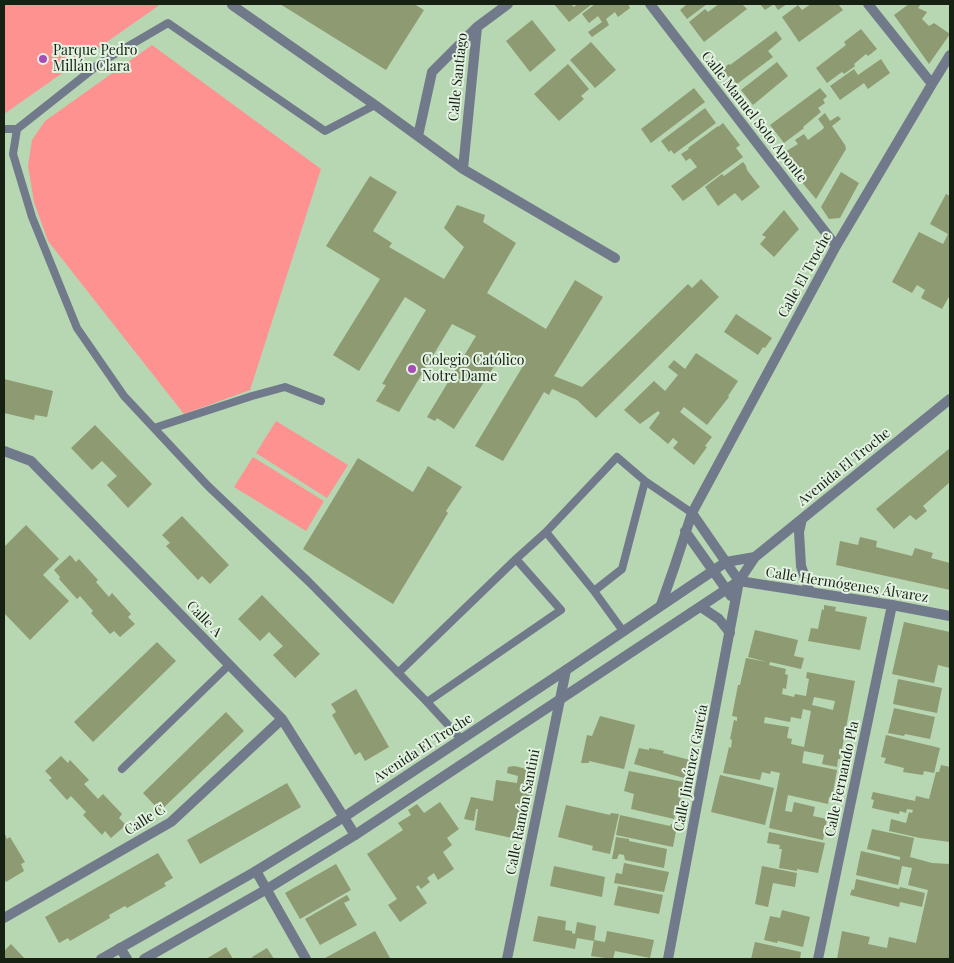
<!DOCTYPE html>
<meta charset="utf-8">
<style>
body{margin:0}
#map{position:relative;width:954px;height:963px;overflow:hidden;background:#b7d6b2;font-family:"Playfair Display",serif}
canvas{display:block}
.frame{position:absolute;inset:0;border:5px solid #162114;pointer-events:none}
</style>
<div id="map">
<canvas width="954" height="963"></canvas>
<div class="frame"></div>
</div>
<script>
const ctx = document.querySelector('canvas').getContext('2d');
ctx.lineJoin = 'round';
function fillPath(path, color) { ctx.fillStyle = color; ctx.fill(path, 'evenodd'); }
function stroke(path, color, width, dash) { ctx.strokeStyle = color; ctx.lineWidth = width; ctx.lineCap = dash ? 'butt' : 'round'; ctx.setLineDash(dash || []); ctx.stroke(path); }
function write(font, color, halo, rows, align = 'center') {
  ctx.font = font + ' "Playfair Display",serif'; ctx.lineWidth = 4; ctx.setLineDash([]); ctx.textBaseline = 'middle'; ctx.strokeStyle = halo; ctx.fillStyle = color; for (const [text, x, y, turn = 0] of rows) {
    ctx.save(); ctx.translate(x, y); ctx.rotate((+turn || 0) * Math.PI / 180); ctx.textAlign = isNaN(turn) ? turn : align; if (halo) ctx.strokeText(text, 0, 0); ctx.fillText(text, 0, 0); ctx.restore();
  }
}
const green = new Path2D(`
 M4,4H161L4,114Z
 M152,45L321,169L250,390L184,414L48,241L34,202L28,166L32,140L45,121Z
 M276,421L348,465L327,498L256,453Z
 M253,457L324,501L306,531L234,487Z`);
const building = new Path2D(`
 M280,4H414L424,10L386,70Z
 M554,4H571L574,7L577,4H592L569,22Z
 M595,4H628L630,8L618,17L615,12L606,19L609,25L592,37L588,32L602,22L598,16L589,23L582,14Z
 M685,4H707L687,19L680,10L686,5Z
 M719,4H742L747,9L704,42L689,22L705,9L708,12Z
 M760,4H787L778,10L774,4L765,10Z
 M811,4H838L843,10L799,42L782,17L798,5L802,10Z
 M909,4H921L918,8L927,12L922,19L929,26L934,23L950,34L929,64L894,15Z
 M532,20L556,50L530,72L506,41Z
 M861,29L877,49L868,56L866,54L854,64L855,66L844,74L842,72L827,83L816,68L846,45L844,42Z
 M776,31L782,39L768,51L773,57L737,84L731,77L729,78L722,69L729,64L730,65Z
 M591,42L616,70L595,88L570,60Z
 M881,59L890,73L868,89L864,83L840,100L830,86L854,69L858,75Z
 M777,62L788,76L753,105L741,90Z
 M568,64L589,89L581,96L584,99L559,121L534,94Z
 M694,88L705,102L651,143L641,129Z
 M820,88L827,96L823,100L825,103L818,108L821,112L803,127L804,128L784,143L770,125Z
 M705,108L716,123L674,154L671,150L669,152L661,141Z
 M825,113L830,121L838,116L841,119L832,126L845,145L846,149L816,199L800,180L799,181L780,155L798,144L795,140L804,134L808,140L823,129L824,127L818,119Z
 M723,123L740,145L736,148L743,157L683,201L671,186L697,167L690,158L686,161L681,154L689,149L688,148L718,126V127Z
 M743,162L746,166L747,170L760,187L742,201L735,193L718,206L705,187L722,174L724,176Z
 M841,172L859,183L840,218L829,219L821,207Z
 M370,176L397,192L373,231L392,243L389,247L444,279L464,247L444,228L457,205L485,215L483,222L516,243L487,293L546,329L575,280L603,297L554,376L582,387L688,284L692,288L701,279L719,297L596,418L577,400L552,389L549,395L544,392L503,461L475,446L523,366L502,354L454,429L437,418L435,421L427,417L476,336L452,324L399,412L376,401L386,385L382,384L426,310L405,297L359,371L333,355L380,279L326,246Z
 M946,194L950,196V295L942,309L921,298L925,290L917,285L912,293L892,282L919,232L943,244L948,234L930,224Z
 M784,210L799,229L774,257L760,244L766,237L762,235Z
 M736,314L772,338L765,348L763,347L758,355L724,332Z
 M696,353L738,381L728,396L729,397L707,425L684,407L680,412L712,437L705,446L707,447L694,465L673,448L678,442L673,438L668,444L649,428L660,413L658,411L640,424L624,410L654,381L665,391L678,375L668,367L674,360L685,369Z
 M4,379L53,391L47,417L35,415L34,420L4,413Z
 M95,425L152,484L128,508L107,485L117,476L102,461L92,470L71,448Z
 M950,448V482L923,506L927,511L916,520L910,515L894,529L876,509Z
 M358,458L413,492L428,466L462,487L446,511L448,513L393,604L303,549Z
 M182,516L229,565L210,584L202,576L198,580L166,546L170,543L162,535Z
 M26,525L59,559L43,575L69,601L30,640L4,613V547Z
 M860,537L877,541L876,547L912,556L915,548L933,553L931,558L950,563V590L836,565L840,541L858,545Z
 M70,555L76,562L79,559L98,580L96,582L109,597L112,593L131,614L128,617L135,624L120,637L114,631L110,634L91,613L93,611L80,596L77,599L59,579L60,577L54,570Z
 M262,595L320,654L295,678L273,655L283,646L269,632L260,641L238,619Z
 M824,605L836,607L835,611L867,617L860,650L808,641L811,628L818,629L822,609L824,610Z
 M904,622L950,632V668L938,665L934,683L892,674Z
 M755,630L798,640L794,656L804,658L801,669L770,662L769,665L786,669L785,674L788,675L786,689L783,688L782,694L794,697L795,694L806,696L809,679L806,678L807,672L855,681L840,759H838L837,767L822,764L824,755L804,751L802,763L837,770L832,798L829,797L828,804L788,795L787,800L785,811L792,812L794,802L815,807L813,816L827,819L823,840L769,828L780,773L771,771L770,774L762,772L760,780L723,773L729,747L731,748L732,740L730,739L734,720L737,721V717L732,716L738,685H740L746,658L767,662L748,657ZM814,697L835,701L833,710L812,705ZM803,709L811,711L804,747L791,744L792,739L787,738L789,727L764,723L765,717L790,722L791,717L801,719Z
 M157,642L176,661L93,742L74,722Z
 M898,679L942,688L937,713L893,704Z
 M356,689L389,747L365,761L360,752L355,755L332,715L336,712L331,704Z
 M894,708L935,717L930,739L905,734L904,736L888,733Z
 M226,712L244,731L160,811L143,793Z
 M600,716L635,725L624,769L589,761V763H581L587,735L592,736Z
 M886,735L940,748L934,773L924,771L923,775L903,772L904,768L884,763L886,758L881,757Z
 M639,748L649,750V748L664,751L663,753L690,760L684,778L634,764Z
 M61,756L68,763L70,760L89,780L84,784L98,799L103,794L122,814L119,818L126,825L111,838L105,831L102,835L83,815L86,812L71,796L67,800L49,780L52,778L45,771Z
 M941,765L950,767V842L920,838L889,831L891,819L906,823L909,812L912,813L913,810L907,809L906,813L900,811L899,814L872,808L874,800L871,799L873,792L915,801L916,796L929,799L936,772H939Z
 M514,766L536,771L530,809L528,808L527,811L525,821H527L524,830H520L517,839L475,830L478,809H476L474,821L464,819L471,797L493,801L496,780L517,783L518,776L507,773L508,767Z
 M629,771L684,782L678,812H676L674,819L631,809L634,794L624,791Z
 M720,775L774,788L765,825L711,812Z
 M287,783L301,807L200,864L187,840Z
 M440,802L459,829L447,838L452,845L443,852L454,869L438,880L434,873L427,878L430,882L421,889L418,885L416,887L427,903L400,922L388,905L397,899L367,854L403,830L398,823L411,815L408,810L417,804L424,813Z
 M566,805L610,815L611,813L619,814L610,854L592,850L593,846L558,837Z
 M620,815L670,826L671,824L677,825L673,847L616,835Z
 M872,829L914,838L910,857L932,863L950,864V959H837L842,931L870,937L868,944L887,948L889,937L916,943L928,890L908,885L912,868L902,866L898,885L856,875L861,851L900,860V857L867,849Z
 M4,832L7,839L10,837L25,862L21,864L24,871L6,882L4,878Z
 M769,832L825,843L818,873L797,869V871L779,868L782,849H779L780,845L767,843Z
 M616,837L629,839V841L667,849L664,868L625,860L624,855L619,854L617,859H612Z
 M158,853L173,878L164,883L166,886L127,908L125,906L109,915L110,918L70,941L68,938L59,943L45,917Z
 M624,863L669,872L664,892L614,883L616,873L622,874Z
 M336,864L351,890L300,919L285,893Z
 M554,866L605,877L602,897L550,886Z
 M762,866L797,873L795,887L773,883L768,907L755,904Z
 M856,879L899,889L900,887L925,893L922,907L900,902L899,907L850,895L852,889L854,890Z
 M618,886L663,895L659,914L614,905Z
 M347,895L350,900L344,903L357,925L320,945L305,919Z
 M782,910L810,917L803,947L778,941L777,943L764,940L770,916L780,918Z
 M538,916L566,921L565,930L572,931V933L575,934L577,922L596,926L594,941L577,938L575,949L533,941Z
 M375,931L390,958L388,959H326L325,958Z
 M607,931L654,940L650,958L615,951L613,959L591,956L594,940L605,942Z
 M755,942L801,952L800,959H751Z
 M11,944L25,959H4V951Z
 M226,947L233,959H206Z
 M267,948L274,959H253L252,957Z`);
const service = new Path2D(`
 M375,105L325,131L168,23L103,61L17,129L13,154L32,217L77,328L124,396L208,486L309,582L427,702L461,739
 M4,129H17
 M154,428L252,396L285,387L321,401
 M546,532L617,457L645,481L692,513
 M516,559L546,532L594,591L623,631
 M594,591L622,569L645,481
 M398,673L516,559L561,610L427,702
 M122,769L229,665`);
const minor = new Path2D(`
 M650,4L836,246
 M868,4L932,84
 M232,5L375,105L463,169L615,258
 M418,136L432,72L477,27
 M463,169L477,27L508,4
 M4,451L31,461L282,719L355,835
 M685,531L731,596
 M661,605L674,568L692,513L836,246L932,84L950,55
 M256,871L306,959
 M4,918L171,822L282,719
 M120,948L127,959
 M507,959L566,670
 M668,959L739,581L692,513
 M818,959L892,605`);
const tertiary = new Path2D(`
 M802,519L799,532L801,566L810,592
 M739,581L892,605L950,616
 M701,607L719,619L730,633
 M101,959L256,871L344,817L566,670L726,562L755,557
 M144,959L267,889L355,835L739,581L755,557L950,399`);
const markers = [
 [43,59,5,"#a84db8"],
 [412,369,5,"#a84db8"]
];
const poiNames = [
 ["Parque Pedro",53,51],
 ["Millán Clara",53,67],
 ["Colegio Católico",422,361],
 ["Notre Dame",422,377]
];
const streetNames = [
 ["Calle Santiago",458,77,-84],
 ["Calle Manuel Soto Aponte",754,117,52],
 ["Calle El Troche",805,275,-61],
 ["Avenida El Troche",844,467,-39],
 ["Calle Hermógenes Álvarez",847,585,9],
 ["Calle A",204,619,46],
 ["Avenida El Troche",423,748,-33],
 ["Calle Jiménez García",691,768,-79],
 ["Calle Fernando Pla",842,779,-78],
 ["Calle Ramón Santini",523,812,-79],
 ["Calle C",145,820,-32]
];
fillPath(green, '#fd9291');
fillPath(building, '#8e9a71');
stroke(service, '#717a8a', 8);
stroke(minor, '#717a8a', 10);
stroke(tertiary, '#717a8a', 10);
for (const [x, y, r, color] of markers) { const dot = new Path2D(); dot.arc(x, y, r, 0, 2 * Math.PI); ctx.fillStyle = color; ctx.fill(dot); stroke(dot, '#e2f2e0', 2); }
write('14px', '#162114', '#e2f2e0', poiNames, 'left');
write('14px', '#162114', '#e2f2e0', streetNames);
</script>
